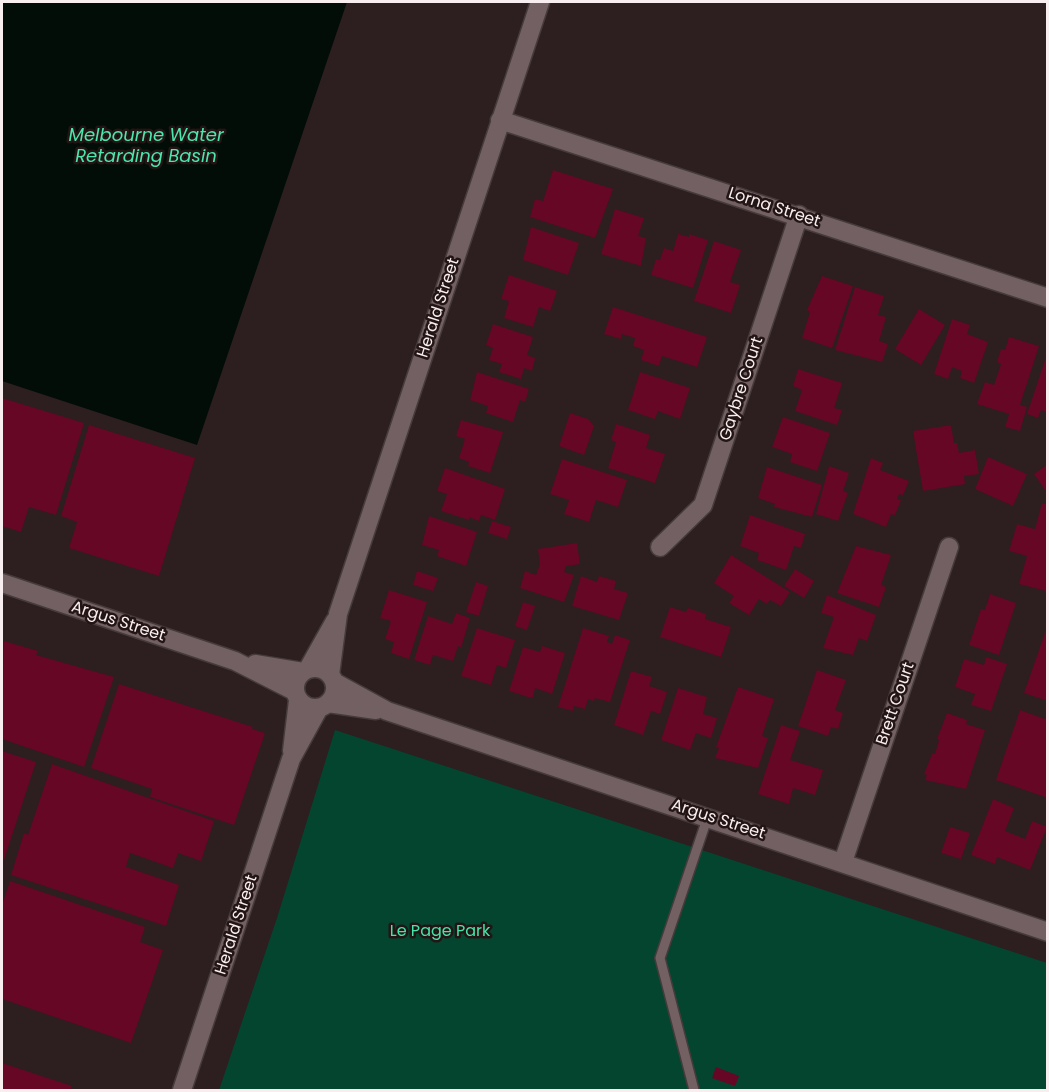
<!DOCTYPE html>
<style>
body{margin:0}
#map{position:relative;width:1049px;height:1092px;overflow:hidden;background:#2d1e20;font-family:Poppins,sans-serif}
canvas{display:block}
.frame{position:absolute;inset:0;border:3px solid #f9eeef;pointer-events:none}
</style>
<div id="map">
<canvas width="1049" height="1092"></canvas>
<div class="frame"></div>
</div>
<script>
const ctx = document.querySelector('canvas').getContext('2d');
ctx.lineJoin = 'round';
function fillPath(path, color) { ctx.fillStyle = color; ctx.fill(path, 'evenodd'); }
function stroke(path, color, width, dash) { ctx.strokeStyle = color; ctx.lineWidth = width; ctx.lineCap = dash ? 'butt' : 'round'; ctx.setLineDash(dash || []); ctx.stroke(path); }
function write(font, color, halo, rows, align = 'center') {
  ctx.font = font + ' Poppins,sans-serif'; ctx.lineWidth = 5; ctx.setLineDash([]); ctx.textBaseline = 'middle'; ctx.strokeStyle = halo; ctx.fillStyle = color; for (const [text, x, y, turn = 0] of rows) {
    ctx.save(); ctx.translate(x, y); ctx.rotate((+turn || 0) * Math.PI / 180); ctx.textAlign = isNaN(turn) ? turn : align; if (halo) ctx.strokeText(text, 0, 0); ctx.fillText(text, 0, 0); ctx.restore();
  }
}
const green = new Path2D(`
 M335,730L1047,963V1090H219L277,918Z`);
const water = new Path2D(`
 M2,2H347L197,445L2,381Z`);
const building = new Path2D(`
 M553,170L613,189L595,238L530,217L535,199L543,201Z
 M615,209L644,218L638,236L646,238L641,266L601,254Z
 M531,227L579,243L568,275L523,260Z
 M678,234L689,237V234L708,240L693,288L651,275L656,259L660,260L664,248L673,251Z
 M714,241L741,250L730,282L740,285L731,313L694,301Z
 M509,275L557,291L550,311L539,307L533,327L504,318L509,301L501,299Z
 M822,276L853,286L832,348L802,338L810,312L807,310Z
 M855,287L884,296L878,315L886,317L879,341L888,344L882,362L835,350Z
 M613,307L707,337L697,367L662,356L659,366L641,360L644,350L633,346L635,338L622,334L621,339L604,334Z
 M919,309L945,325L921,365L895,349Z
 M952,319L970,325L967,334L988,342L974,383L960,378L962,371L952,367L948,379L934,374Z
 M493,324L533,337L527,355L535,358L532,371L524,368L521,379L499,372L502,364L489,360L493,348L486,345Z
 M1009,337L1039,346L1020,405L1027,407L1020,431L1005,427L1009,414L977,404L985,382L994,385L1001,364L997,362L1001,349L1005,350Z
 M1047,354L1048,412L1041,410L1038,418L1027,414Z
 M798,369L842,383L834,408L842,410L837,425L795,411L802,390L793,386Z
 M477,372L529,389L525,402L520,400L513,422L486,413L488,406L470,400Z
 M640,372L690,388L680,419L658,411L655,419L628,410Z
 M2,398L84,423L56,515L29,507L21,532L2,526Z
 M570,413L588,419L594,426L584,455L559,446Z
 M783,417L830,433L817,471L790,462L792,454L772,447Z
 M461,420L503,432L490,473L468,466L469,462L459,458L465,439L456,436Z
 M616,424L650,435L646,448L665,454L655,483L608,468L616,442L611,440Z
 M89,425L195,458L159,576L69,548L77,522L61,516Z
 M951,425L954,443H957L959,453L975,450L979,474L964,476L965,484L923,491L913,431Z
 M988,457L1027,474L1013,506L975,489Z
 M871,458L883,463L880,470L909,481L903,495L899,494L897,499L901,500L895,515L891,514L886,527L853,514Z
 M562,459L627,480L618,507L596,500L589,522L564,514L569,500L550,494Z
 M1048,464V489L1045,490L1034,474Z
 M829,466L849,473L843,491L848,493L838,521L816,514Z
 M767,467L822,485L812,517L774,507L775,504L758,498Z
 M445,468L505,489L495,520L481,515L479,521L469,517V520L441,511L447,494L437,491Z
 M1042,503L1048,505L1046,591L1019,584L1027,556L1009,551L1017,524L1035,529Z
 M750,515L805,534L801,548L794,546L786,570L757,560L759,553L740,546Z
 M429,516L477,532L466,566L437,556L439,550L422,545Z
 M492,521L511,527L507,539L488,533Z
 M577,543L580,564L566,566L564,572L574,575L564,602L520,588L525,571L536,575L540,564L538,549Z
 M856,546L891,555L881,585L886,587L879,607L837,593Z
 M731,555L790,592L781,606L770,600L767,604L759,599L749,615L729,603L734,596L714,583Z
 M795,569L814,581L804,598L784,586Z
 M417,571L438,578L433,591L413,585Z
 M581,576L597,582L599,576L616,581L614,589L628,593L619,620L572,606Z
 M476,582L488,586L479,616L466,612Z
 M389,590L427,602L409,659L391,653L394,642L385,639L391,621L380,618Z
 M990,594L1016,603L999,655L969,645L981,609L985,610Z
 M827,595L876,615L867,641L859,638L853,655L823,648L834,617L821,613Z
 M523,602L535,606L527,630L515,626Z
 M670,607L686,612L688,608L706,614L705,619L731,627L721,657L660,637Z
 M456,613L470,618L461,648L458,646L453,661L433,655L430,665L414,660L428,616L452,624Z
 M1047,627H1048V701L1024,693Z
 M477,628L515,640L506,668L497,665L491,685L461,676Z
 M583,628L609,636L607,642L612,644L615,635L630,640L610,702L595,698L594,701L588,699L585,709L574,706L573,711L558,707Z
 M4,641L38,651L36,655L114,677L84,767L2,739Z
 M542,646L565,653L552,694L535,688L533,697H528L509,691L523,647L540,652Z
 M986,657L1007,664L991,711L971,705L975,694L955,687L964,659L984,665Z
 M817,670L846,680L835,710L843,713L838,729L831,727L828,736L798,726Z
 M631,671L652,677L649,686L667,692L660,714L651,711L643,735L614,725Z
 M119,684L253,727L252,729L265,733L234,825L150,797L152,789L91,768Z
 M738,687L774,699L762,736L768,738L758,768L715,758L719,748L716,747Z
 M678,688L707,697L703,714L717,718L711,738L696,733L690,750L661,740Z
 M1020,710L1048,720V798L996,780Z
 M947,713L967,720L966,724L985,730L966,789L925,780L927,775L924,774L932,754H935L939,740L937,739Z
 M781,725L800,731L790,760L823,770L815,795L793,788L789,804L758,794Z
 M2,751L36,762L2,866Z
 M52,764L214,821L201,861L178,853L173,868L130,853L126,867L179,885L166,926L11,875L24,833L28,835Z
 M993,799L1014,808L1005,831L1025,839L1032,821L1047,827L1030,870L997,857L995,864L971,855Z
 M950,827L970,833L961,859L941,853Z
 M10,881L145,927L140,942L163,950L131,1043L2,999V905Z
 M2,1063L72,1086L70,1090H2Z
 M716,1067L739,1076L735,1086L712,1078Z`);
const lane = new Path2D(`
 M694,1090L660,958L708,816`);
const street = new Path2D(`
 M500,120L1048,298
 M660,547L703,505L799,215
 M2,583L235,661L294,691
 M255,664L303,672
 M295 688a20 20 0 1 1 40 0a20 20 0 1 1-40 0Z
 M308,669L335,621
 M330,675L338,614L540,2
 M334,682L387,711L1048,932
 M328,703L376,710
 M292,751L298,700
 M843,862L949,547
 M182,1090L291,759L319,708`);
const streetNames = [
 ["Lorna Street",774,208,18],
 ["Herald Street",439,308,-72],
 ["Gaybre Court",742,389,-72],
 ["Argus Street",118,622,18],
 ["Brett Court",896,704,-71],
 ["Argus Street",718,820,18],
 ["Herald Street",237,925,-72]
];
const parkNames = [
 ["Le Page Park",440,932]
];
const waterNames = [
 ["Melbourne Water",146,136],
 ["Retarding Basin",146,157]
];
fillPath(green, '#04452f');
fillPath(water, '#020d07');
fillPath(building, '#650725');
stroke(lane, '#463b3c', 12);
stroke(street, '#463b3c', 21);
stroke(lane, '#726062', 9);
stroke(street, '#726062', 18);
write('16px', '#f9eeef', '#231516', streetNames);
write('16px', '#47e4a9', '#231516', parkNames);
write('italic 18px', '#4be7ac', '#231516', waterNames);
</script>
